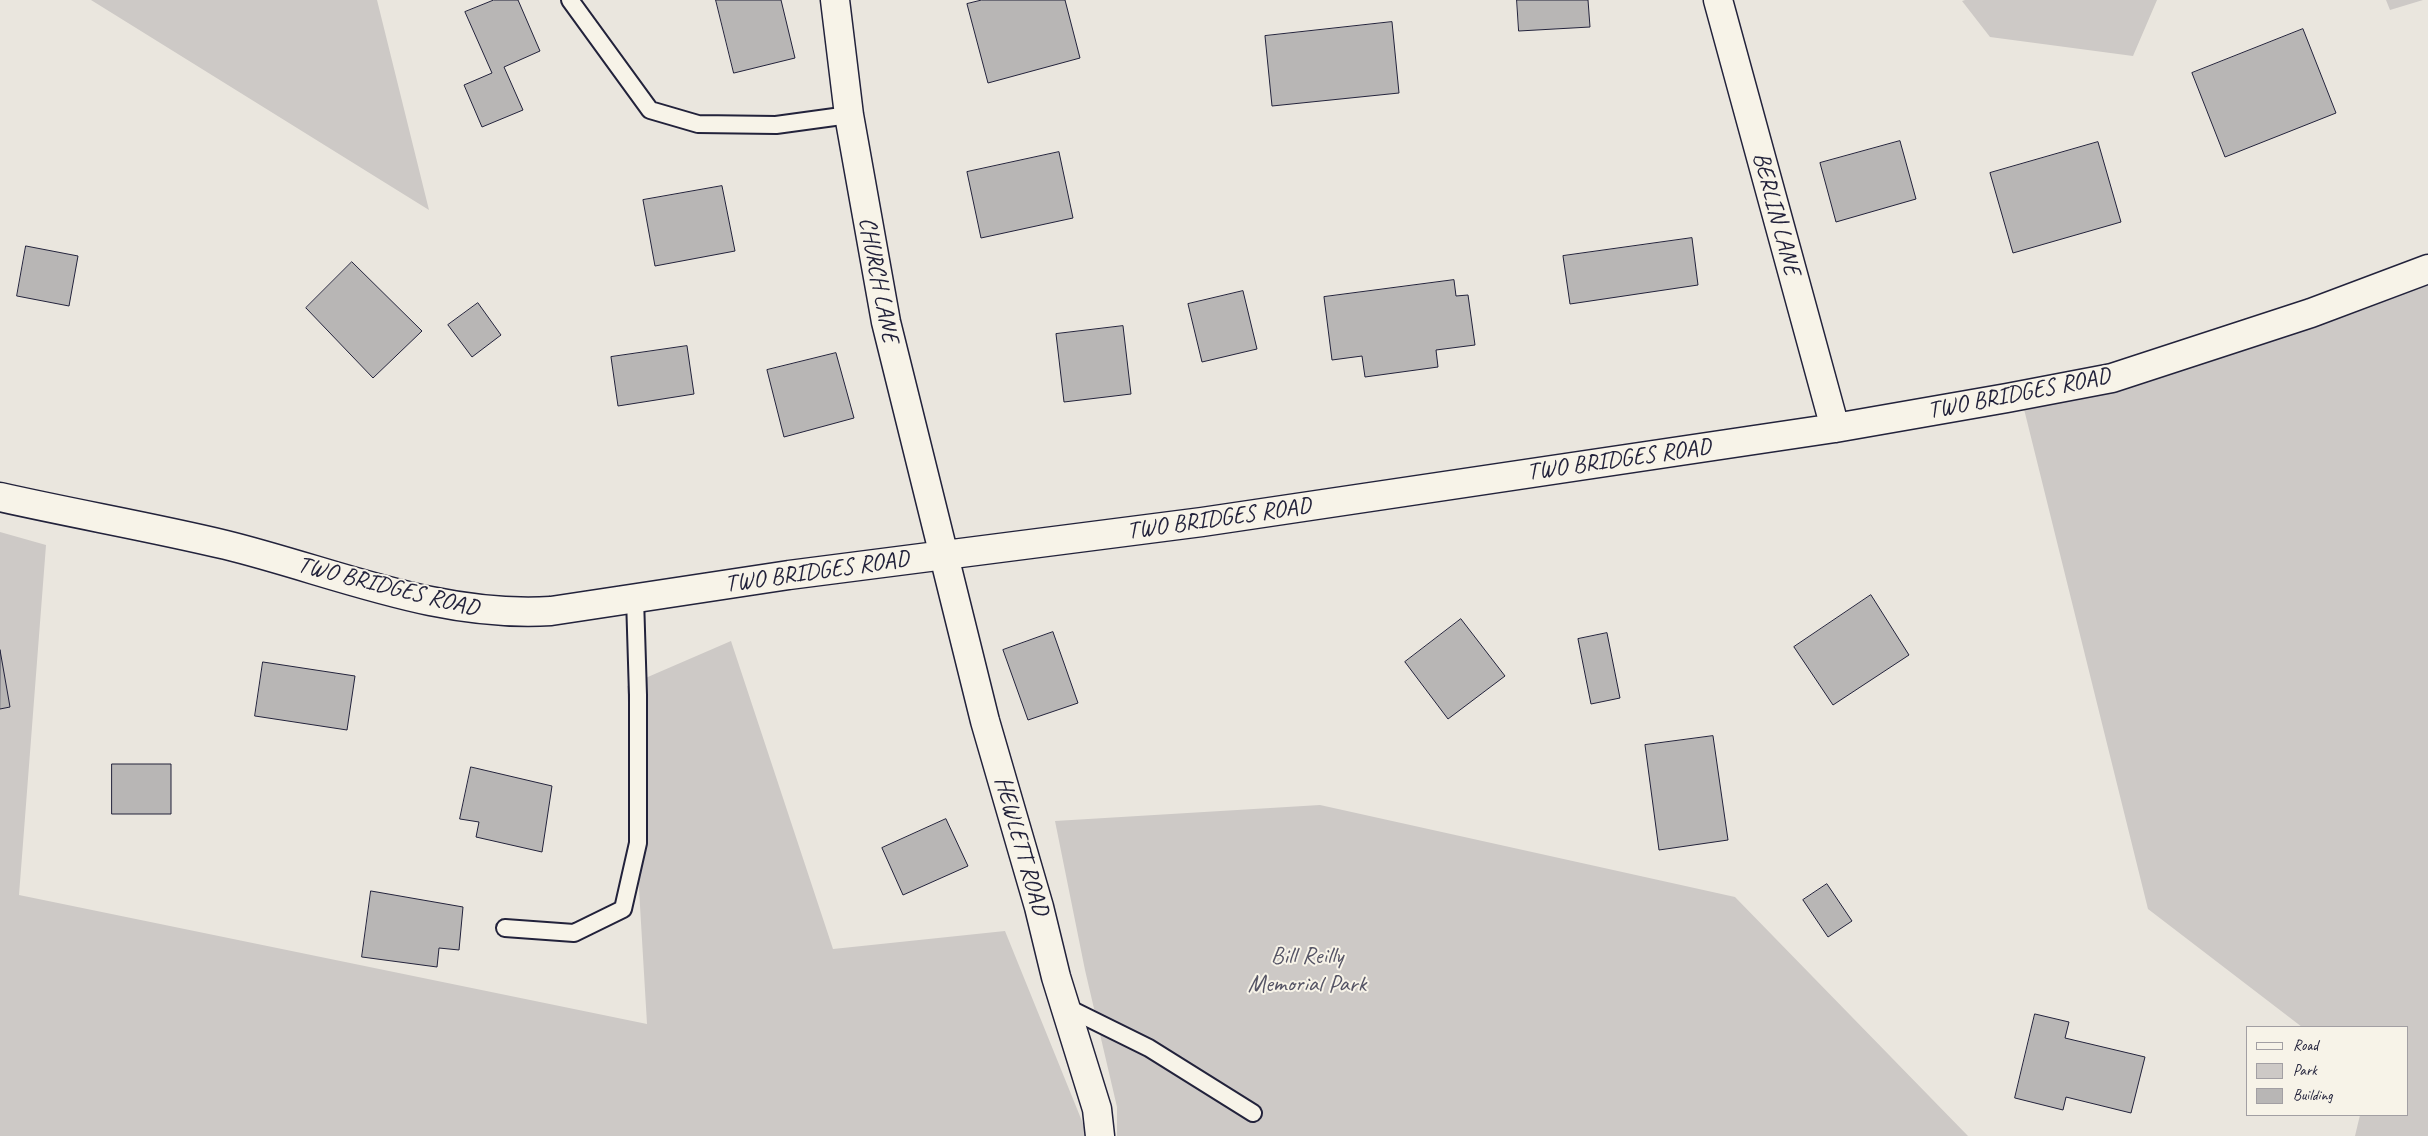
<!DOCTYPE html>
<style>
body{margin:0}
#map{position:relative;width:2428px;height:1136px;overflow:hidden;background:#eae6de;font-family:Caveat,sans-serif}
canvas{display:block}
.legend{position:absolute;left:2246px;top:1026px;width:162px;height:90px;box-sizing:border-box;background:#f7f3e8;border:1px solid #a29fa3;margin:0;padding:6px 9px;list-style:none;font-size:15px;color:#22223b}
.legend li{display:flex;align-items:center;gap:10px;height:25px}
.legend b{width:25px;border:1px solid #a29fa3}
</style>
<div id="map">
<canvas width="2428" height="1136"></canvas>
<ul class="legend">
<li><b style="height:6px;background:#f7f3e8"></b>Road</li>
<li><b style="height:14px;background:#cdc9c6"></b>Park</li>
<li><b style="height:14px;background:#b8b6b5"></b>Building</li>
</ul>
</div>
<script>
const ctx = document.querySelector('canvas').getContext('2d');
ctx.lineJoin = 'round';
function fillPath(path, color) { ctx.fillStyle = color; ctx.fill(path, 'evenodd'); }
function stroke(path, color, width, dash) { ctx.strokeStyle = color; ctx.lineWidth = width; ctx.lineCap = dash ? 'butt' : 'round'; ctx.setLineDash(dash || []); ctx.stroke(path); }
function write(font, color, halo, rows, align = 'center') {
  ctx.font = font + ' Caveat,sans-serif'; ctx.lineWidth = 4; ctx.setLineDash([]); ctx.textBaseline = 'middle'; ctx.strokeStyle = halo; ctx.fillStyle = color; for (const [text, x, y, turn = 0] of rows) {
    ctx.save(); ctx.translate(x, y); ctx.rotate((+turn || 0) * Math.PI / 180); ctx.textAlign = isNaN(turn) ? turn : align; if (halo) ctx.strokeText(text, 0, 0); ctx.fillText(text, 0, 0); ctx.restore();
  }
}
const green = new Path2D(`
 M91,0H377L429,210Z
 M1965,0H2157L2133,56L1990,37L1962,1Z
 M2386,0H2423L2390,10Z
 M2428,266V1136H2355L2360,1115H2407V1027H2302L2148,909L2022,401Z
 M0,532L46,545L19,895L647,1024L627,686L731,641L833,949L1005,931L1088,1136H0Z
 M1320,805L1735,897L1968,1136H1117V1107L1085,970L1055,821Z`);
const building = new Path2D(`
 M494,0H518L540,51L504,67L523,110L482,127L464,85L492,73L465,12Z
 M716,0H781L795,58L734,73Z
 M982,0H1065L1080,58L988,83L967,4Z
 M1517,0H1588L1590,27L1519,31Z
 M1392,22L1399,93L1272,106L1265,36Z
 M2303,29L2336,113L2225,157L2192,73Z
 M1900,141L1916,199L1836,222L1820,163Z
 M2098,142L2121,222L2013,253L1990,173Z
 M1059,152L1073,218L981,238L967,172Z
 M722,186L735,251L655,266L643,200Z
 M1692,238L1698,285L1570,304L1563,256Z
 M26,246L78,256L69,306L17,296Z
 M352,262L422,331L373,378L306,308Z
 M1454,280L1456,296L1468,295L1475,345L1436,350L1438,367L1365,377L1362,356L1332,360L1324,297Z
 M1243,291L1257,349L1202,362L1188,304Z
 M478,303L501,335L472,357L448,325Z
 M1123,326L1131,394L1064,402L1056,334Z
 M687,346L694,394L618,406L611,357Z
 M836,353L854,418L784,437L767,370Z
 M1871,595L1909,655L1833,705L1794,647Z
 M1461,619L1505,676L1448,719L1405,662Z
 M1053,632L1078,703L1028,720L1003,650Z
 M1607,633L1620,698L1591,704L1578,639Z
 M0,650L10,707L0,709Z
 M263,662L355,676L347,730L255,716Z
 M1713,736L1728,840L1659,850L1645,745Z
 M112,764H171V814H112Z
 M471,767L552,786L542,852L476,837L479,822L460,819Z
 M946,819L968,866L903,895L882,848Z
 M1827,884L1852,921L1828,937L1803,900Z
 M371,891L463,907L459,950L439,948L437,967L362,957Z
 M2035,1014L2069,1022L2065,1038L2145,1057L2131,1113L2066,1097L2063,1110L2015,1098Z`);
const service = new Path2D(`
 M570,0L650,110L698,124L776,125L849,115
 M505,928L574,933L623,909L638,843V695L635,598
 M1066,1007L1149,1048L1253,1113`);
const minor = new Path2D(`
 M835,0L849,115L886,322L985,721L1039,907L1056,977L1097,1109L1100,1136
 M1718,0L1835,428
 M0,497C75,514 151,527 226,545C335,572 437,618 551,611L789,575L1202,522L1835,428L2007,398L2112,378L2311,313L2428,269`);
const streetNames = [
 ["BERLIN LANE",1776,214,75],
 ["CHURCH LANE",878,280,79],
 ["TWO BRIDGES ROAD",2019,394,-11],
 ["TWO BRIDGES ROAD",1619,460,-8],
 ["TWO BRIDGES ROAD",1219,519,-8],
 ["TWO BRIDGES ROAD",817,572,-8],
 ["TWO BRIDGES ROAD",388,587,14],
 ["HEWLETT ROAD",1021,846,74]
];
const parkNames = [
 ["Bill Reilly",1307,957],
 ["Memorial Park",1307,985]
];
fillPath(green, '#cdc9c6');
fillPath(building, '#b8b6b5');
stroke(building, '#22223b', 1);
stroke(service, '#22223b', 20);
stroke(minor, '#22223b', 31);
stroke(service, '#f7f3e8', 16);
stroke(minor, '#f7f3e8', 28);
write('24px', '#22223b', '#f7f3e8', streetNames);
write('24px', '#555465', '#f7f3e8', parkNames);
</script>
